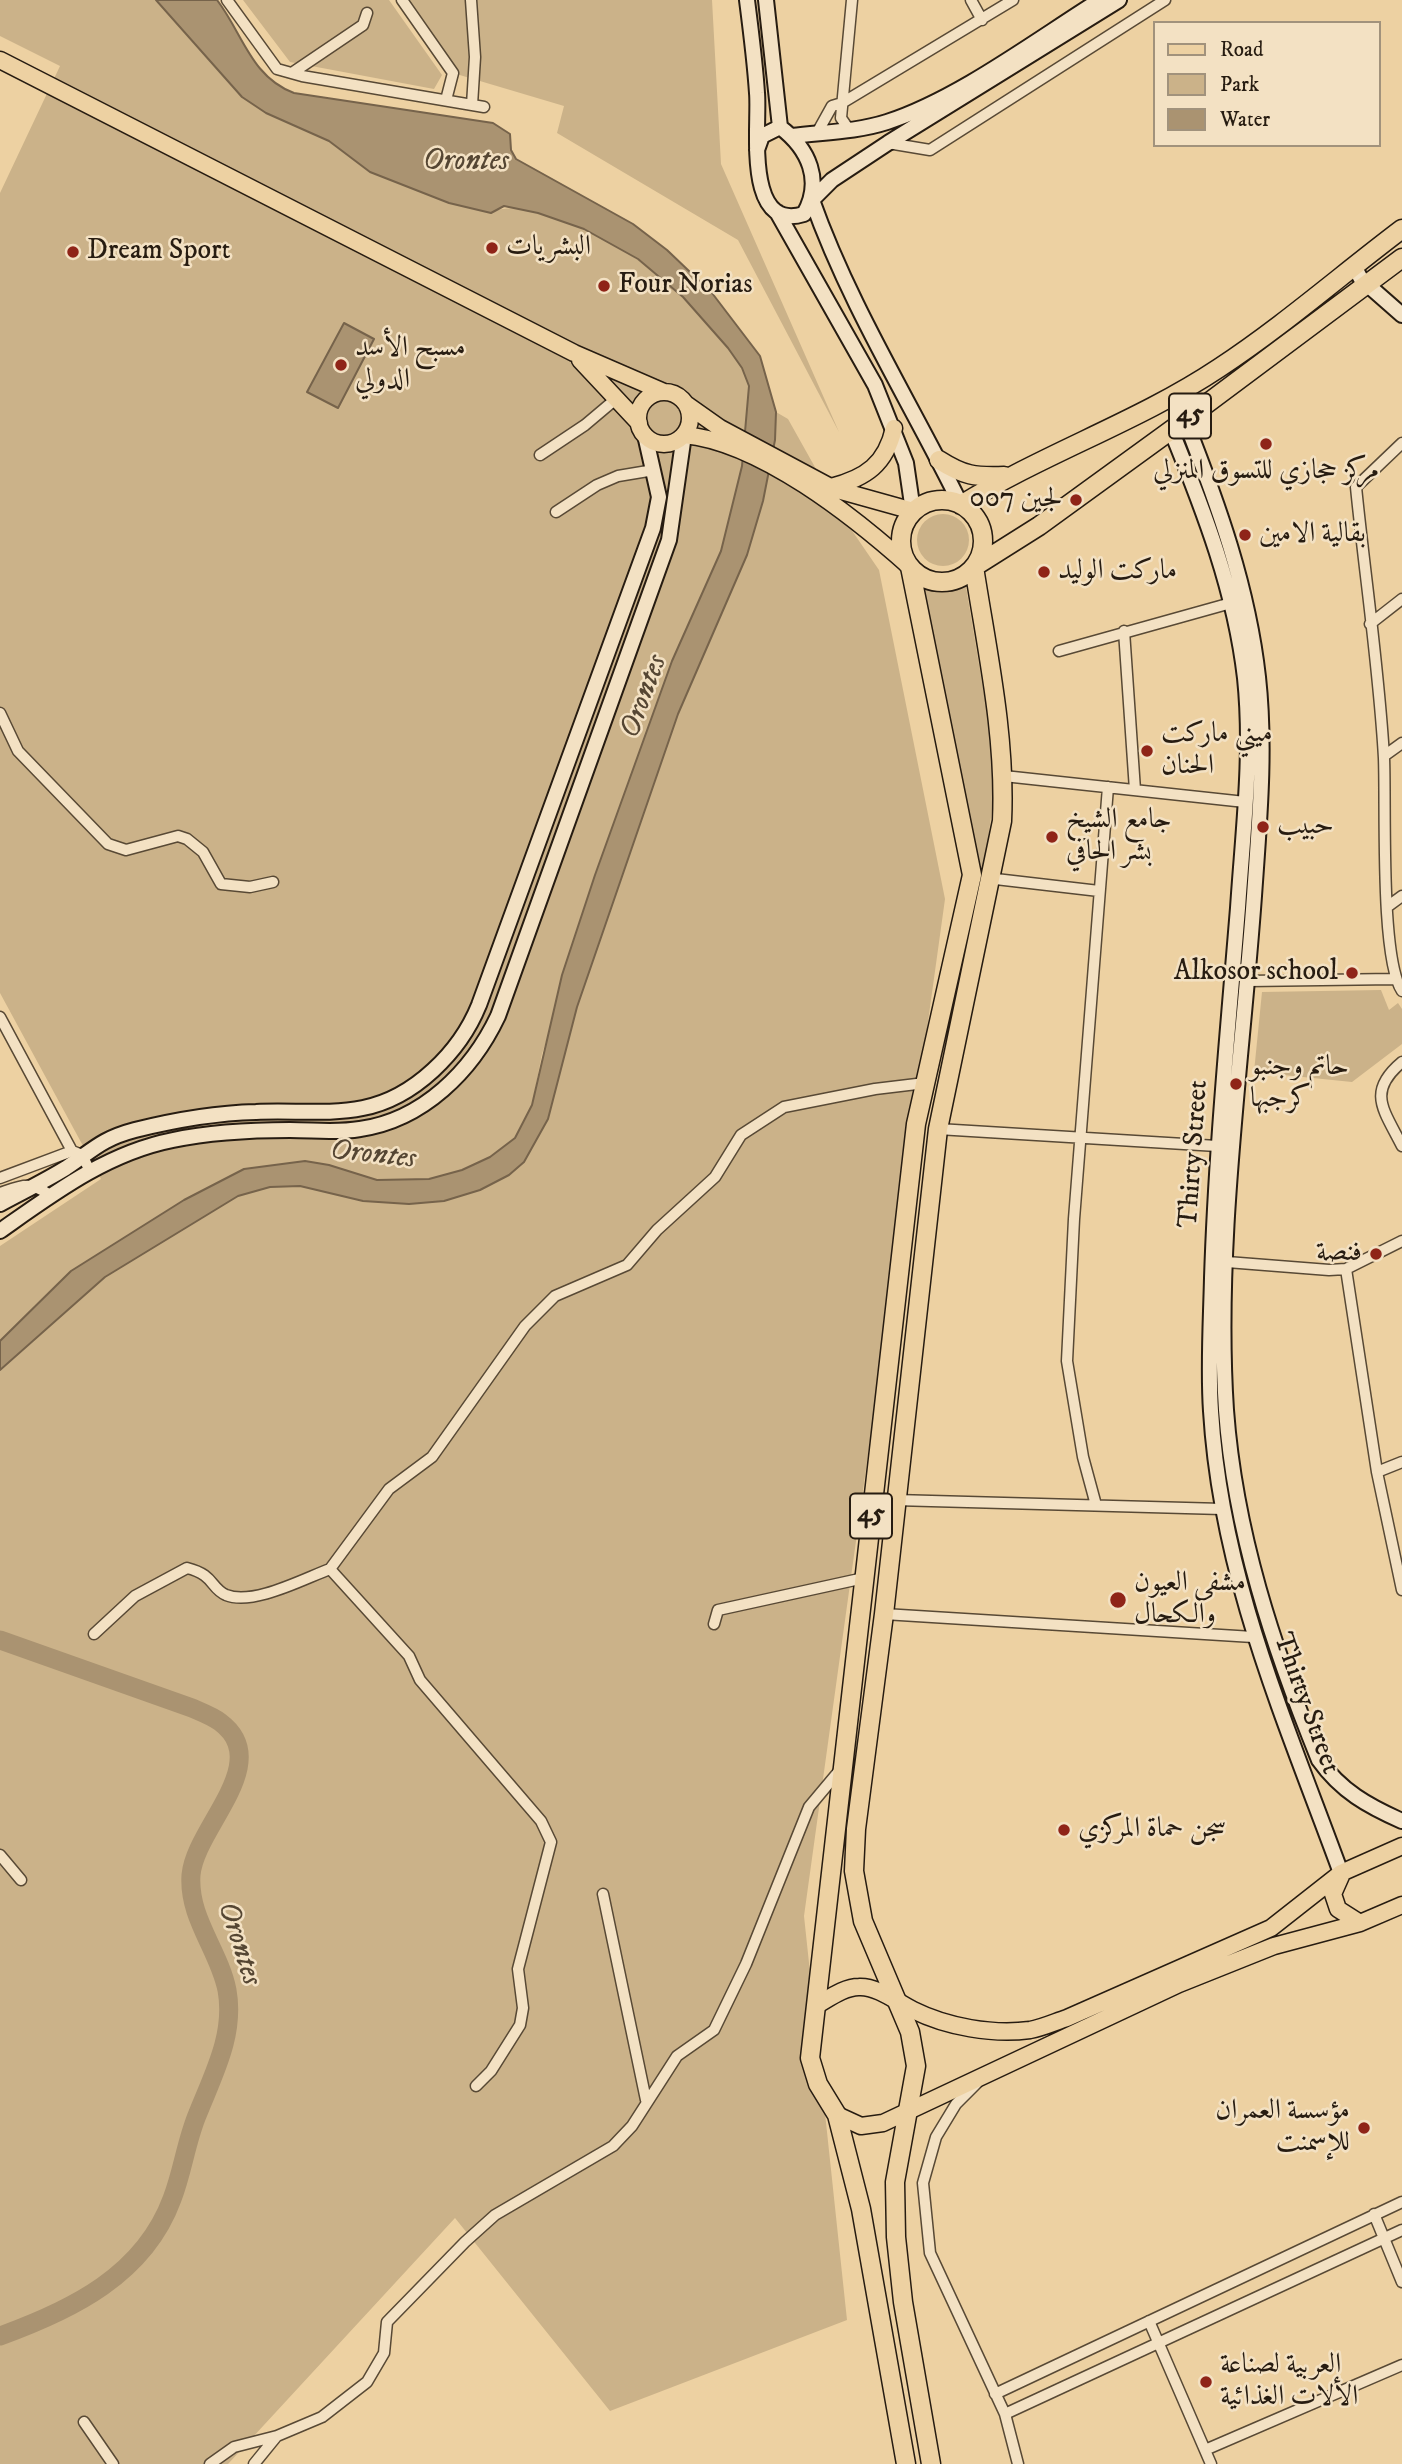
<!DOCTYPE html>
<meta charset="utf-8">
<style>
body{margin:0}
#map{position:relative;width:1402px;height:2464px;overflow:hidden;background:#edd1a2;font-family:"IM FELL DW Pica",serif}
canvas{display:block}
.legend{position:absolute;left:1153px;top:21px;width:228px;height:126px;box-sizing:border-box;background:#f3e1c3;border:2px solid #a1927c;margin:0;padding:9px 12px;list-style:none;font-size:21px;color:#271c11}
.legend li{display:flex;align-items:center;gap:14px;height:35px}
.legend b{width:35px;border:2px solid #a1927c}
</style>
<div id="map">
<canvas width="1402" height="2464"></canvas>
<ul class="legend">
<li><b style="height:9px;background:#edd1a2"></b>Road</li>
<li><b style="height:19px;background:#cbb289"></b>Park</li>
<li><b style="height:19px;background:#aa9371"></b>Water</li>
</ul>
</div>
<script>
const ctx = document.querySelector('canvas').getContext('2d');
ctx.lineJoin = 'round';
function fillPath(path, color) { ctx.fillStyle = color; ctx.fill(path, 'evenodd'); }
function stroke(path, color, width, dash) { ctx.strokeStyle = color; ctx.lineWidth = width; ctx.lineCap = dash ? 'butt' : 'round'; ctx.setLineDash(dash || []); ctx.stroke(path); }
function write(font, color, halo, rows, align = 'center') {
  ctx.font = font + ' "IM FELL DW Pica",Amiri,serif'; ctx.lineWidth = 5; ctx.setLineDash([]); ctx.textBaseline = 'middle'; ctx.strokeStyle = halo; ctx.fillStyle = color; for (const [text, x, y, turn = 0] of rows) {
    ctx.save(); ctx.translate(x, y); ctx.rotate((+turn || 0) * Math.PI / 180); ctx.textAlign = isNaN(turn) ? turn : align; if (halo) ctx.strokeText(text, 0, 0); ctx.fillText(text, 0, 0); ctx.restore();
  }
}
const green = new Path2D(`
 M0,0H156L243,97L266,113L330,141L370,172L449,203L491,213C524,195 593,234 624,251C660,271 738,344 748,384C753,402 747,424 745,442C741,478 734,515 721,550C703,600 677,646 659,696C616,814 581,935 542,1054L532,1105L515,1138L490,1157L462,1170L429,1179L400,1181L377,1180L329,1165L305,1161L244,1169L184,1200L71,1271L0,1341V1246L101,1179L0,993V193L60,66L0,36Z
 M243,0H389L442,75L434,89L290,62Z
 M405,0H712L721,164L839,432L738,240L557,133L564,106L453,73Z
 M776,412L788,419L844,519L879,570L945,899L804,1916L847,2320L610,2411L455,2218L228,2464H0V1370L105,1277L238,1196L270,1187L300,1186L363,1201L409,1204L443,1201L548,1119L577,1007L678,715L747,555L763,501L775,440Z
 M917 540a26 26 0 1 1 52 0a26 26 0 1 1-52 0Z
 M920,580C936,585 949,587 965,581L990,730L994,795L984,869H979Z
 M1381,990L1389,1010L1398,1003L1402,1009V1044L1352,1082L1254,1072L1262,992Z`);
const water = new Path2D(`
 M156,0H217C243,34 251,77 294,93L493,123L510,134L511,150L516,159L633,224L667,250L712,293L760,356L776,412L775,440L763,501L747,555L678,714L577,1007L548,1119L524,1162L509,1175L480,1190L444,1201L409,1204L363,1201L300,1186L270,1187L238,1196L105,1277L0,1370V1341L71,1271L184,1200L244,1169L305,1161L329,1165L377,1180L429,1179L462,1170L490,1157L515,1138L532,1105L562,975L595,875L672,661L721,551L742,466L749,386L742,368L728,348L683,297L638,259L584,229L538,213L504,206L491,213L449,203L370,172L329,141L266,113L242,97Z
 M344,323L374,339L338,408L307,392Z`);
const river = new Path2D(`
 M0,1640L192,1708C201,1712 212,1716 220,1722C275,1763 195,1827 191,1875C188,1918 219,1950 227,1990C235,2034 214,2073 198,2113C186,2141 183,2171 172,2199C144,2275 72,2310 0,2336`);
const street = new Path2D(`
 M227,0L277,69L302,76L484,107
 M402,0L453,73L446,100
 M471,0L475,57L472,105
 M971,0L982,20
 M292,73L363,25L367,13
 M850,131L841,118L852,0
 M817,133L832,106L842,103L1013,0
 M888,143L930,150L1165,0
 M1402,443L1356,487C1365,577 1379,668 1384,758C1386,806 1380,958 1402,991
 M540,455L585,425L617,398
 M556,512L597,485L618,476L654,470
 M1370,624L1402,599
 M1124,631L1135,790
 M1059,651L1231,603
 M0,713L18,751L108,844L126,850L178,836L187,839L203,852L221,884L250,887L273,882
 M1384,756L1402,743
 M1004,776L1245,802
 M987,878L1099,891
 M1387,907L1402,896
 M1248,981L1394,979
 M0,1017L72,1151
 M1402,1062C1366,1092 1384,1110 1402,1146
 M938,1129L1217,1146
 M0,1178L72,1151L82,1155L90,1171
 M0,1193C23,1185 29,1181 50,1195
 M1227,1262L1329,1270L1346,1269L1402,1241
 M1346,1269L1377,1472L1402,1590
 M1377,1472L1402,1462
 M895,1500L1222,1509
 M1096,1505L1083,1457L1067,1361L1074,1219L1108,787
 M330,1569L389,1489L432,1457L525,1326L555,1296L627,1265L657,1230L715,1177L741,1135L784,1107L875,1089L925,1083
 M884,1614L1253,1637
 M714,1624L718,1610L864,1578
 M94,1634L135,1596L187,1568C215,1575 210,1588 226,1595C253,1606 303,1579 330,1569L409,1656L420,1680L541,1821L551,1842L518,1969L523,2008L520,2025L491,2071L476,2086
 M0,1855L21,1880
 M603,1894L646,2100
 M977,2083L956,2104L936,2137L923,2183L930,2253L1005,2414L1018,2464
 M1374,2214L1402,2282
 M1149,2321L1211,2464
 M995,2394L1402,2202
 M1005,2414L1402,2230
 M84,2422L113,2464
 M1205,2450L1402,2365
 M210,2464L234,2447L277,2436L322,2417L367,2382L384,2353L387,2322L465,2242L495,2215L613,2146L632,2126L677,2056L714,2030L746,1964L809,1807L840,1770
 M254,2464L276,2437`);
const secondary = new Path2D(`
 M747,0C751,31 755,62 757,93C760,123 743,233 804,214C823,181 809,149 780,127L762,136L757,150
 M766,0L780,127
 M792,136C824,132 856,132 887,122C958,99 1036,40 1100,0
 M777,212L875,385L906,463L913,511
 M1354,266L1361,279L1402,315
 M1185,420C1218,504 1248,587 1258,677C1266,749 1259,824 1254,896C1242,1064 1215,1243 1226,1410C1235,1532 1273,1647 1319,1760C1341,1791 1368,1806 1402,1821
 M1171,430C1204,511 1235,591 1245,678C1253,754 1243,832 1238,908C1228,1031 1216,1154 1212,1278C1211,1322 1208,1367 1211,1411C1221,1577 1285,1720 1341,1873
 M961,505C911,403 850,307 812,200L832,180L888,143L1119,0
 M0,1204C22,1192 45,1181 66,1168C93,1150 101,1139 135,1130C175,1120 216,1113 256,1112C291,1110 329,1115 363,1108C414,1098 460,1052 479,1005L653,528L659,497L645,435
 M0,1231C54,1193 107,1153 173,1140C211,1132 252,1130 290,1130C314,1130 336,1133 360,1129C423,1120 472,1071 498,1016L669,540L684,435`);
const primary = new Path2D(`
 M0,60L574,353L664,392
 M580,360L639,423
 M638 418a26 26 0 1 1 52 0a26 26 0 1 1-52 0Z
 M686,404L720,428L834,489L913,511
 M684,435C760,442 854,517 910,567
 M831,487C866,478 886,464 894,428
 M1341,1876L1333,1894L1338,1909L1360,1923
 M819,2004C831,1997 845,1987 859,1987C877,1986 897,2002 913,2010C947,2027 993,2035 1030,2030C1042,2028 1055,2022 1067,2018L1271,1928L1341,1873L1402,1846
 M837,2115L861,2126L883,2123L1179,1984L1274,1946L1360,1923L1402,1905`);
const highway = new Path2D(`
 M939,460C964,476 975,477 1004,476
 M901 541a41 41 0 1 1 82 0a41 41 0 1 1-82 0Z
 M961,505C1044,453 1138,422 1219,368C1283,326 1341,275 1402,229
 M906,2464L861,2209L837,2115L818,2084L810,2058L916,1124L972,875L910,567
 M931,2464L903,2302L896,2237L895,2182L916,2066L910,2032L863,1921L854,1871L856,1829L884,1614L938,1129L1002,821C1006,736 987,651 974,567L1039,526L1185,420L1402,258`);
const markers = [
 [492,248,7,"#8f2418"],
 [73,252,7,"#8f2418"],
 [604,286,7,"#8f2418"],
 [341,365,7,"#8f2418"],
 [1266,444,7,"#8f2418"],
 [1076,500,7,"#8f2418"],
 [1245,535,7,"#8f2418"],
 [1044,572,7,"#8f2418"],
 [1147,751,7,"#8f2418"],
 [1263,827,7,"#8f2418"],
 [1052,837,7,"#8f2418"],
 [1352,973,7,"#8f2418"],
 [1236,1084,7,"#8f2418"],
 [1376,1254,7,"#8f2418"],
 [1118,1600,9,"#8f2418"],
 [1064,1830,7,"#8f2418"],
 [1364,2128,7,"#8f2418"],
 [1206,2382,7,"#8f2418"]
];
const shields = [
 [1190,416,42],
 [871,1516,42]
];
const shieldNames = [
 ["45",1190,416],
 ["45",871,1516]
];
const poiNames = [
 ["البشريات",506,248],
 ["Dream Sport",87,252],
 ["Four Norias",618,286],
 ["مسبح الأسد",355,349],
 ["الدولي",355,381],
 ["مركز حجازي للتسوق المنزلي",1266,472,"center"],
 ["لجين 007",1062,500,"right"],
 ["بقالية الامين",1259,535],
 ["ماركت الوليد",1058,572],
 ["ميني ماركت",1161,735],
 ["الحنان",1161,767],
 ["جامع الشيخ",1066,821],
 ["بشر الحافي",1066,853],
 ["حبيب",1277,827],
 ["Alkosor school",1338,973,"right"],
 ["حاتم وجنبو",1250,1068],
 ["كرجبها",1250,1100],
 ["فنصة",1362,1254,"right"],
 ["مشفى العيون",1134,1584],
 ["والكحال",1134,1616],
 ["سجن حماة المركزي",1078,1830],
 ["مؤسسة العمران",1350,2112,"right"],
 ["للإسمنت",1350,2144,"right"],
 ["العربية لصناعة",1220,2366],
 ["الألات الغذائية",1220,2398]
];
const streetNames = [
 ["Thirty Street",1195,1154,-86],
 ["Thirty Street",1305,1704,70]
];
const waterNames = [
 ["Orontes",466,163],
 ["Orontes",645,697,-70],
 ["Orontes",373,1156,6],
 ["Orontes",238,1944,72]
];
fillPath(green, '#cbb289');
fillPath(water, '#aa9371');
stroke(water, '#76634b', 2);
stroke(river, '#aa9371', 19);
stroke(street, '#584935', 13);
stroke(secondary, '#271c11', 18);
stroke(primary, '#271c11', 19);
stroke(highway, '#271c11', 21);
stroke(street, '#f3e1c3', 10);
stroke(secondary, '#f3e1c3', 14);
stroke(primary, '#edd1a2', 16);
stroke(highway, '#edd1a2', 18);
for (const [x, y, r, color] of markers) { const dot = new Path2D(); dot.arc(x, y, r, 0, 2 * Math.PI); ctx.fillStyle = color; ctx.fill(dot); stroke(dot, '#f3e1c3', 2.5); }
for (const [x, y, w] of shields) { const box = new Path2D(); box.roundRect(x - w / 2, y - 22.5, w, 45, 5); ctx.fillStyle = '#f3e1c3'; ctx.fill(box); stroke(box, '#271c11', 2); }
write('bold 26px', '#271c11', null, shieldNames);
write('28px', '#271c11', '#f3e1c3', poiNames, 'left');
write('28px', '#271c11', '#f3e1c3', streetNames);
write('italic 30px', '#554633', '#f3e1c3', waterNames);
</script>
